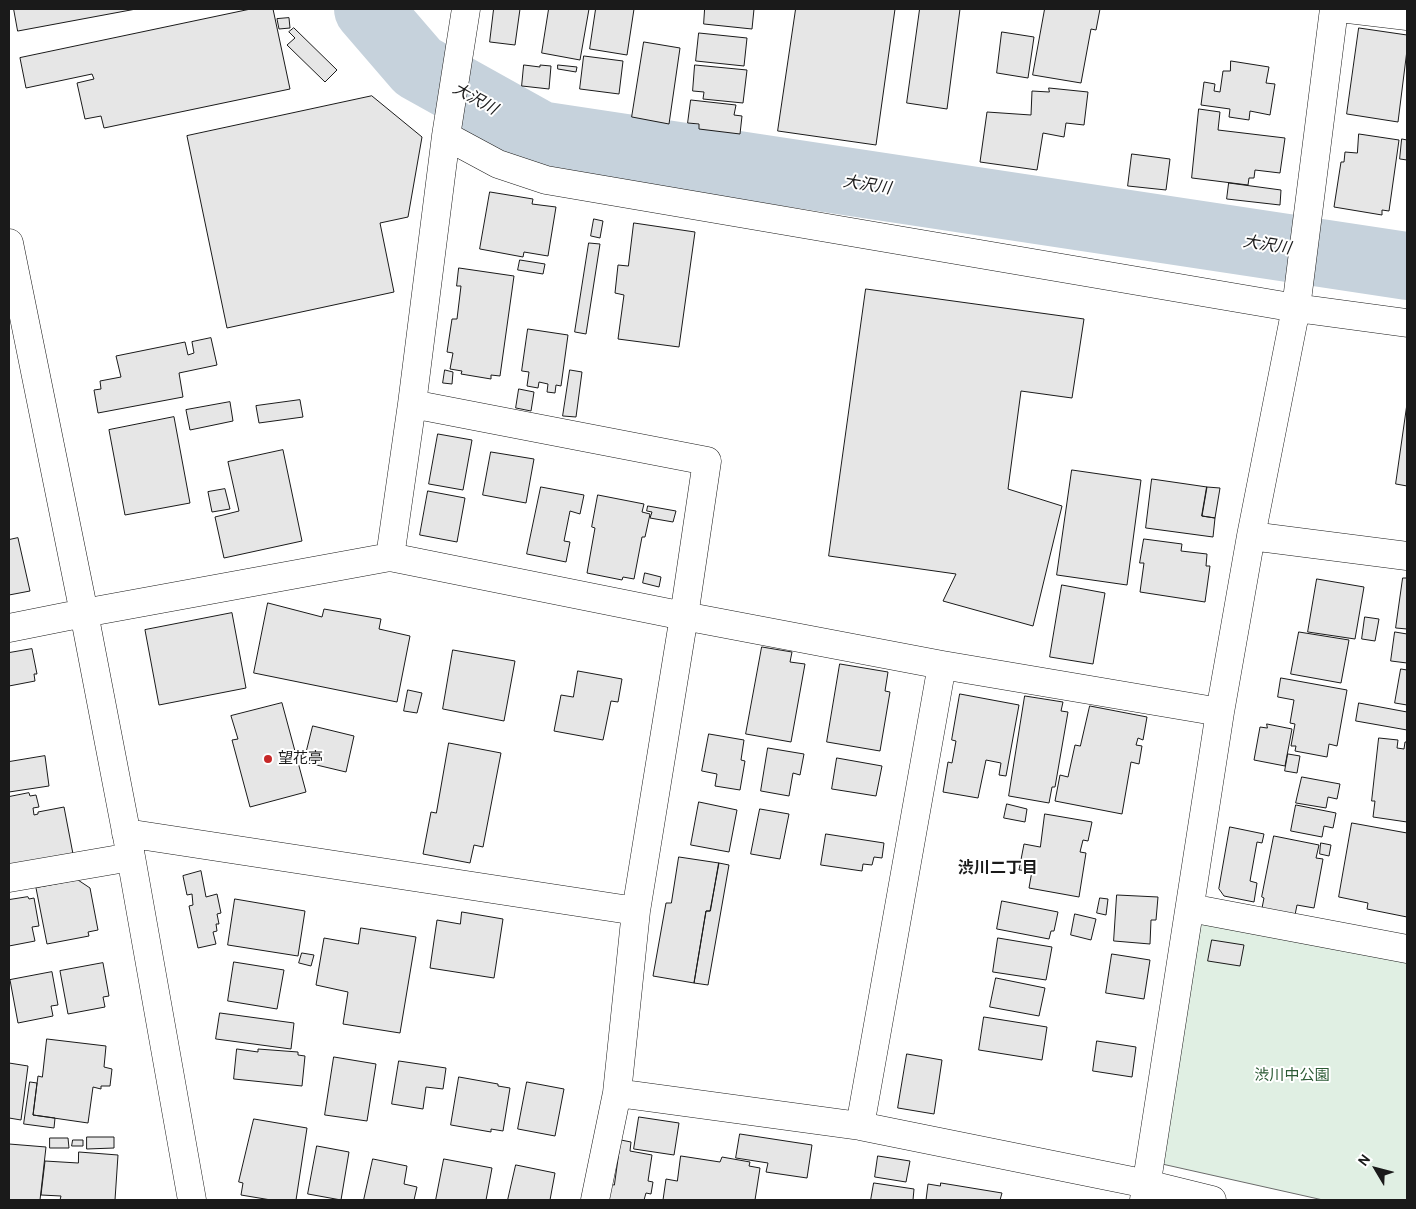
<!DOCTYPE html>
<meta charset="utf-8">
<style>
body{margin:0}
#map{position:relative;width:1416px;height:1209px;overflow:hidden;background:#fff;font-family:Cabin,sans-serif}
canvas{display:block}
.frame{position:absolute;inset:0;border:10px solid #1a1a1a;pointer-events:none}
.north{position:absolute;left:1351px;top:1144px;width:50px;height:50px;-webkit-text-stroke:4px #fff;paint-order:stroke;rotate:307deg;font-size:14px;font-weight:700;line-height:20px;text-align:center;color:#1a1a1a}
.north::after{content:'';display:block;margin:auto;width:18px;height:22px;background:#1a1a1a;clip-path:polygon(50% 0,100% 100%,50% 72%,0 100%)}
</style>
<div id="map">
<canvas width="1416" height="1209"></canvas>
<div class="frame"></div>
<div class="north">N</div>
</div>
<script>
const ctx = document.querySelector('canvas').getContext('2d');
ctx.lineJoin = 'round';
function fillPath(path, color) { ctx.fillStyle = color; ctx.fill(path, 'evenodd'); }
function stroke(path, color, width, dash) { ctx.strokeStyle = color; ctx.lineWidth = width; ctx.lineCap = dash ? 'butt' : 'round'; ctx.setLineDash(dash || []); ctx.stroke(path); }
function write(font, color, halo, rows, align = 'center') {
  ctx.font = font + ' Cabin,"Noto Sans JP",sans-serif'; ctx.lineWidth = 4; ctx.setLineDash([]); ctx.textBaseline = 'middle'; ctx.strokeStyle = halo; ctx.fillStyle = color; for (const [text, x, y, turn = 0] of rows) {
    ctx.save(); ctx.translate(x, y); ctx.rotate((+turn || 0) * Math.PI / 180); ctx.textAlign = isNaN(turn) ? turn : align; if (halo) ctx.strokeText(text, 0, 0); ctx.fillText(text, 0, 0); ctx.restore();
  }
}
const green = new Path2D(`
 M1203,913L1407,952V1200H1323L1162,1164Z`);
const river = new Path2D(`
 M368,9L418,67L540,135L1407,266`);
const building = new Path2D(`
 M14,9H136L18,31Z
 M251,9H273L290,89L104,128L101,116L85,119L77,83L94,79L92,74L26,88L20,58Z
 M494,9H520L515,45L490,42Z
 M549,9H589L580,60L542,53Z
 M596,9H634L627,55L590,49Z
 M705,9H754L752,29L704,24Z
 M796,9H895L876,145L778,131Z
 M920,9H960L947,109L907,103Z
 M1045,9H1100L1096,30L1091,29L1081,83L1033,75Z
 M289,18L290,28L279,29L277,19Z
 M294,28L337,70L325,82L287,45L295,38L289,32Z
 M1359,28L1407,35V50L1398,122L1347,114Z
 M1002,32L1034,37L1028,78L997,73Z
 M699,33L747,38L744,66L696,61Z
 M644,42L680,48L669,124L632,117Z
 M584,56L623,61L619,94L580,89Z
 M1231,61L1269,67L1266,83L1275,84L1270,115L1250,111L1249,120L1229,117L1230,109L1201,105L1204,82L1215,84L1214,91L1220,92L1223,71H1230Z
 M524,65L540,67V65L551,66L549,89L522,86Z
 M558,65L577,67L576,72L558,69Z
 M695,65L747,70L743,103L703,99L704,92L693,91Z
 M1049,88L1088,92L1084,125L1066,123L1064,137L1043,133L1037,170L980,162L987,112L1031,115L1032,91L1049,92Z
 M372,96L422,137L408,217L380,223L394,292L227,328L187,136Z
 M691,100L736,105L734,115L742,116L740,134L699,129V124L688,123Z
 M1199,109L1220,112L1218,130L1285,138L1280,173L1255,170L1254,178H1249L1248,185L1192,178Z
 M1359,134L1399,140L1389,211L1382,210V215L1334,207L1341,162H1344L1345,152L1357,153Z
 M1402,139L1407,140V160L1400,159Z
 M1132,154L1170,159L1166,190L1128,186Z
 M1229,183L1281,190L1280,205L1227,199Z
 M490,192L533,199L532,204L556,207L548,256L524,252L523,257L480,249Z
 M594,219L603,221L600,238L591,236Z
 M634,223L695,232L679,347L618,339L624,295L615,293L618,265L628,266Z
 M589,243L600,244L586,334L575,332Z
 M520,260L545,264L543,274L518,270Z
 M459,268L514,276L500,376L491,375V379L461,374L462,371L450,369L453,353L447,352L452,319H457L461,286H457Z
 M866,289L1084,319L1072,398L1021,391L1008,489L1062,506L1033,626L943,601L956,574L829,556Z
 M528,329L568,335L561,386L556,385L555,393L547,392L548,384L539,382L538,388L527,386L529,372L522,371Z
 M211,338L217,365L179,373L183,397L98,413L94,390L101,389L100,381L121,377L116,356L185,342L188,355L194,353L192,342Z
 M445,370L453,372L452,384L443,383Z
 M570,370L582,372L576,417L563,416Z
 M519,389L534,392L531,411L516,408Z
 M300,400L303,417L259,423L256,406Z
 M230,402L233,421L190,430L186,410Z
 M1407,404V486L1396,484Z
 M174,417L190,503L125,515L109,430Z
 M438,434L472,440L463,490L429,484Z
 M283,450L302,541L224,558L215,517L239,511L228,462Z
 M491,452L534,459L526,503L483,495Z
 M1072,470L1141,480L1127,585L1057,575Z
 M1152,479L1207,487L1202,516L1215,518L1213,537L1146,528Z
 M541,487L584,495L580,514L570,511L564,541L570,542L566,562L527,554Z
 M1207,487L1220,488L1215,518L1202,516Z
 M225,489L230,509L212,512L208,492Z
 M428,491L465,498L457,542L420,535Z
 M598,495L644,504L642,512L650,514L645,537H642L634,579L623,577L622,580L587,573L595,528L592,527Z
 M648,506L676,511L673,522L650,518L652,512L647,511Z
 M18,538L30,591L9,595V540Z
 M1144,539L1182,544L1181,551L1207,554L1206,566H1210L1205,602L1140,592L1144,563H1140Z
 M645,573L661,577L659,587L643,583Z
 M1403,578H1407V629L1396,628Z
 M1317,579L1364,587L1355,639L1308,632Z
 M1062,585L1105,593L1093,664L1050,657Z
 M268,603L322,617L324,609L381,619L379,629L410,636L397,702L254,673Z
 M232,613L246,688L159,705L145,630Z
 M1365,617L1379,619L1375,641L1362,639Z
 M1299,632L1349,640L1341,683L1291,674Z
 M1395,632L1407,634V663L1391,661Z
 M762,647L792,652L790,662L805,664L791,742L746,734Z
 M32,649L37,674H34L35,681L9,686V653Z
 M453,650L515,661L504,721L443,709Z
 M840,664L888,672L885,691L890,692L880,751L827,742Z
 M1401,669L1407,670V705L1395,703Z
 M578,671L622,679L618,702L611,701L603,740L554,731L561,695L573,697Z
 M1281,678L1347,690L1337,746L1329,744L1327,757L1295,751L1296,746H1291L1295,724L1290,723L1294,700L1278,697Z
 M408,690L422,693L417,713L404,711Z
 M960,694L1019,705L1006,776L999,775L1001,763L986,760L978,798L943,792L948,762L952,763L956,741L952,740Z
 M1025,696L1063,702L1061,711L1068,712L1055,787H1052L1049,803L1009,796Z
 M282,703L306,792L250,807L232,740L238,739L231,716Z
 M1359,703L1407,712V730L1356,721Z
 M1090,706L1147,717L1143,740L1138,738L1136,745L1142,746L1139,764L1131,762L1122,814L1055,801L1060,775L1068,777L1075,745L1080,746Z
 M1267,724L1292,729L1285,766L1254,760L1260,727L1267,728Z
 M313,726L354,736L346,772L304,762Z
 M709,734L744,740L741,760L745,761L740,790L715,786L717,774L702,771Z
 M1379,738L1398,740L1397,748L1404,749L1405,742H1407V822L1373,817L1375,801H1372Z
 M449,743L501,753L483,847L474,845L470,863L423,854L431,812L436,813Z
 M768,748L804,754L800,775L793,773L789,796L761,791Z
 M1288,754L1300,756L1297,773L1285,771Z
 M45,756L49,786L9,792V762Z
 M837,758L882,766L876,796L832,789Z
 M1302,777L1340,784L1337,799L1328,797L1326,808L1296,803Z
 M29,793L30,796L36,795L39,807L33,808L34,815L38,814V812L64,807L73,854L9,866V797Z
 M699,802L737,810L729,852L691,845Z
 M1007,804L1027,809L1025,822L1004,818Z
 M1296,805L1336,813L1333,828L1324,826L1322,837L1291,831Z
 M760,809L789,814L780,859L751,854Z
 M1045,814L1092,822L1088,841L1083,840L1080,852L1086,853L1079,897L1029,888L1032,871L1019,870L1024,844L1040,847Z
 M1352,823L1407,833V917L1367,909L1368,903L1339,897Z
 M1230,827L1264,834L1262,843L1257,842L1250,881L1257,883L1254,902L1224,896L1219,889Z
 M826,834L884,843L882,858L874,857L872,865L863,864L862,871L821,865Z
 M1274,836L1319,845L1316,858L1323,859L1314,908L1297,905L1295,915L1262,908L1264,898L1262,897Z
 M1321,843L1331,845L1329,856L1320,854Z
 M679,857L719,863L710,911H706L694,983L653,976L666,903H671Z
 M719,863L729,865L708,985L694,983L706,911H710Z
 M201,871L206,897L217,894L221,913L217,914L219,924H216L217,931L213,932L216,944L198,948L189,906L193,905L192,894L187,895L183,876Z
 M78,880L90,888L98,930L88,932L89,936L47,944L36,888Z
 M1117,895L1158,897L1156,920H1151L1150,944L1114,941Z
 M28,897L29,899L34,898L39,926L32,927L35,941L9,946V900Z
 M1100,898L1108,899L1106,915L1097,913Z
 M235,899L305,911L298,956L228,945Z
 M1002,901L1058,912L1054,931H1051L1049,939L997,929Z
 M462,912L503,919L494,978L430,968L437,920L460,924Z
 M1075,914L1096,919L1091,940L1071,935Z
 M361,928L416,937L400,1033L343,1024L348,992L316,985L324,938L358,944Z
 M998,938L1052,947L1046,980L993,972Z
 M1212,940L1244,945L1240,966L1208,961Z
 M302,953L314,955L311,966L299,963Z
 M1112,954L1150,960L1144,999L1106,993Z
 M234,962L284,970L277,1009L228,1001Z
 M103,963L109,996L103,997L105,1007L68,1014L60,971Z
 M52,972L58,1005L51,1006L53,1016L18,1023L10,980Z
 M996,978L1045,988L1039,1016L990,1007Z
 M220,1013L294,1023L291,1049L216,1039Z
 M984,1017L1047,1027L1042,1060L979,1050Z
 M47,1039L106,1046L104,1067L112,1069L110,1086H101V1089L93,1087L88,1123L33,1115L38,1076L42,1077Z
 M1097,1041L1136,1047L1132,1077L1093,1071Z
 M237,1049L258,1052V1049L298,1052V1055L305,1056L302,1086L234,1079Z
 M907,1054L942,1060L934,1114L898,1108Z
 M334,1057L376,1064L367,1121L325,1115Z
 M399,1061L446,1068L443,1089L426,1087L423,1109L392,1104Z
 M9,1063L28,1066L21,1120L9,1118Z
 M459,1077L498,1084V1086L510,1088L503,1131L491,1129V1132L451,1125Z
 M30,1082L37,1083L33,1115L55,1118L54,1128L24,1124Z
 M527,1082L564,1089L555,1136L518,1129Z
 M639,1117L679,1123L674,1155L634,1149Z
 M254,1119L307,1128L296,1200H271L241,1195L243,1183L239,1182Z
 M740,1134L812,1145L807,1178L766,1172L768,1163L736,1158Z
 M87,1137H114V1148L87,1149Z
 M50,1138H68L69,1148H50Z
 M73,1140H83V1146H72Z
 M621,1140L631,1142L630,1151L652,1155L648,1181L653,1182L651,1194L646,1193L644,1200H606L609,1184L614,1185Z
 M9,1144L46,1147L40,1200H9Z
 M317,1146L349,1152L341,1200L308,1194Z
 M79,1152L118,1155L115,1200H60L61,1196L41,1195L45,1161L78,1163Z
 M681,1156L720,1162L722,1157L750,1162L749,1166L760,1168L755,1200H663L666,1179L677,1181Z
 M878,1156L910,1161L906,1182L875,1177Z
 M373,1159L407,1166L404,1184L417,1187L414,1200H364Z
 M444,1159L492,1168L486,1200H436Z
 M516,1165L555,1173L550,1200H508Z
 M874,1183L914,1189L913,1200H871Z
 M941,1183L1002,1193L1000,1200H926L928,1184L940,1186Z`);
const minor = new Path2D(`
 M1348,9L1407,16
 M446,136L498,164L546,180L1296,308L1407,323
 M9,243L84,613L131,857L192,1200
 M412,404L707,461L684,616L636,911L617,1093L595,1200
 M1251,536L1407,556
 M390,557L412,404L446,136L466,9
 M9,628L84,613L390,557L684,616L942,665L1220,712
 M126,833L636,911
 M9,878L131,857
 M1190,908L1407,949
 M617,1093L860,1126L1147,1184L1212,1200
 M860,1126L942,665
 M1144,1200L1220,712L1251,536L1296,308L1334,9`);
const markers = [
 [268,759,5,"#c62828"]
];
const poiNames = [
 ["望花亭",278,759]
];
const parkNames = [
 ["渋川中公園",1292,1076]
];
const waterNames = [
 ["大沢川",475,99,29],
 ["大沢川",867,185,9],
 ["大沢川",1267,245,9]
];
const neighbourhoodNames = [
 ["渋川二丁目",998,868]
];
fillPath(green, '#e0efe3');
stroke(green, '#6a6a6a', 1);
stroke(river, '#c6d2dc', 68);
fillPath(building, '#e6e6e6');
stroke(building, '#1a1a1a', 1);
stroke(minor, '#1a1a1a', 29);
stroke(minor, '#fff', 28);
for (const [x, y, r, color] of markers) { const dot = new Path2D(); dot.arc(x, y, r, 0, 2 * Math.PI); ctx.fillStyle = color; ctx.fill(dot); stroke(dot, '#fff', 2); }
write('15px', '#1a1a1a', '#fff', poiNames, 'left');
write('15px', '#2b5a34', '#fff', parkNames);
write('italic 16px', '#1a1a1a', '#fff', waterNames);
write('bold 16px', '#1a1a1a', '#fff', neighbourhoodNames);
</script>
